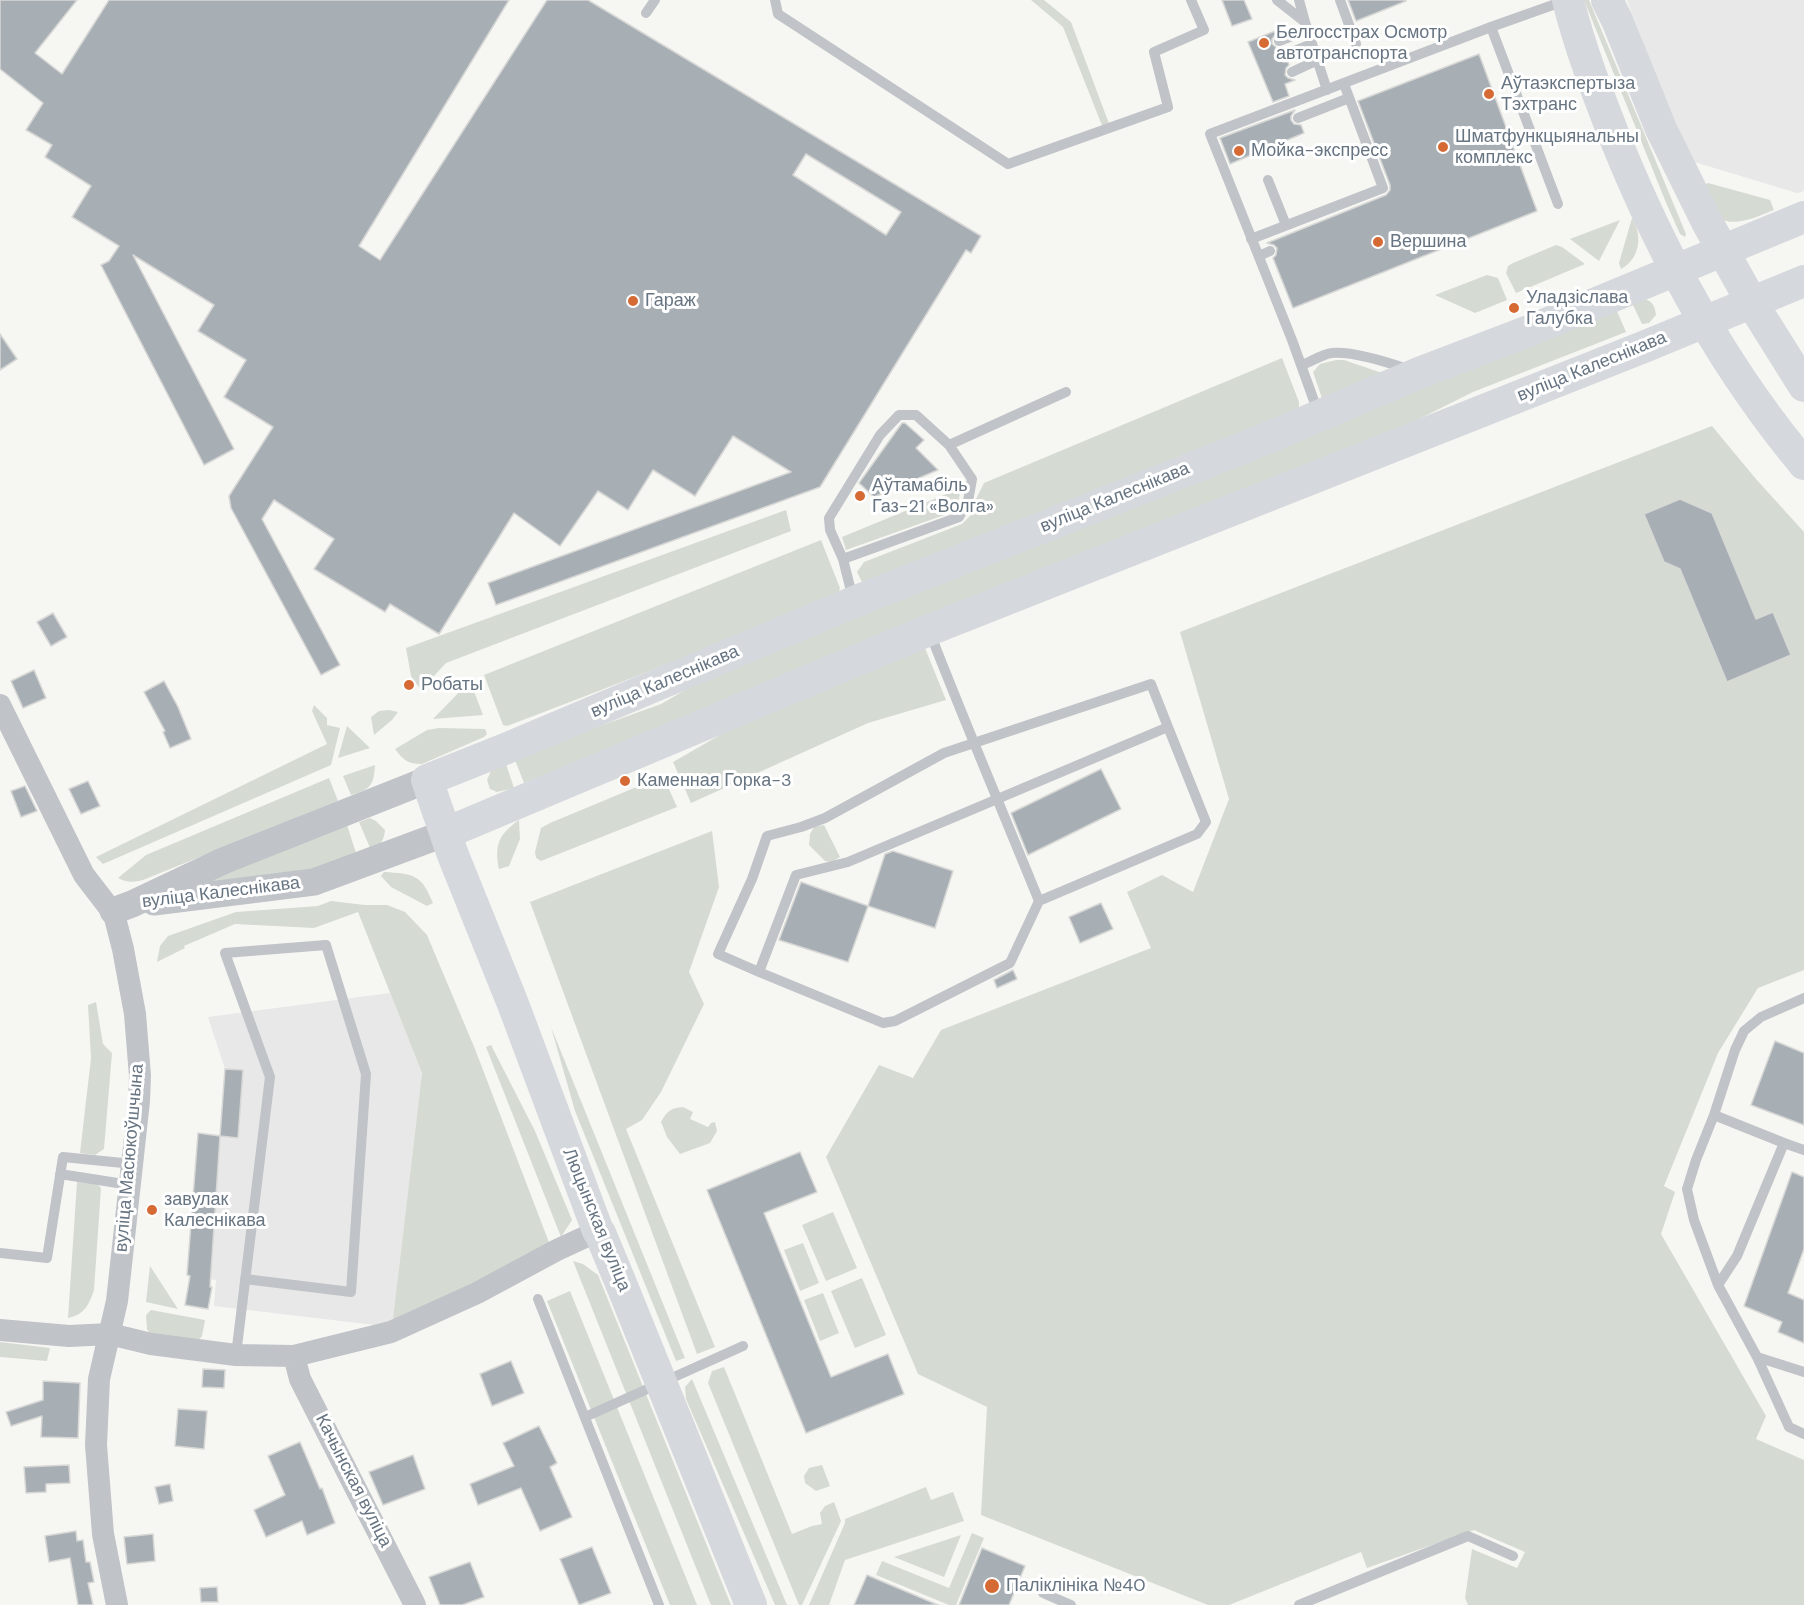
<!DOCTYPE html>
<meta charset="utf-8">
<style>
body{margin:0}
canvas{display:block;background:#f6f6f3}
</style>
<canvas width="1804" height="1605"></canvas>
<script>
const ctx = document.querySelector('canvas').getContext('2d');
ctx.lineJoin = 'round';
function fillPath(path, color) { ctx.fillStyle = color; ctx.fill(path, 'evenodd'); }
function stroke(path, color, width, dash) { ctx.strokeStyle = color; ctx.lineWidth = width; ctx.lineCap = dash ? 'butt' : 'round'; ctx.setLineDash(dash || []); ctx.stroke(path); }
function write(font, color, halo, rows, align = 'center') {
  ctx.font = font + ' "DM Sans",sans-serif'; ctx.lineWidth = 6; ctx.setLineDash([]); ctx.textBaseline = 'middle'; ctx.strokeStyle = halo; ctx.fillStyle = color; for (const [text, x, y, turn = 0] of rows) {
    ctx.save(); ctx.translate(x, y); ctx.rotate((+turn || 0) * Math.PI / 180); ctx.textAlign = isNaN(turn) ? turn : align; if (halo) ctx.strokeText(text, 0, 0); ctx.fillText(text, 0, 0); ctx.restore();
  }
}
const built = new Path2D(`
 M1627,0H1804V191L1797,193L1688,160Z
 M390,993L422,1073L392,1327L214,1306L216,1280L187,1275L198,1133L220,1135L225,1069L208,1017Z`);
const green = new Path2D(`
 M1031,0H1044L1071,22L1111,129L1103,128L1063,27Z
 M1584,0H1589L1686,234L1685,237L1680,234L1667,205Z
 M1708,183L1770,200L1774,210C1757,217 1732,229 1715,216C1706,210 1700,199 1693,191Z
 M1632,218C1643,235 1640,259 1621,269L1619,263Z
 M1620,220L1599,261L1570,239Z
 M1556,245L1562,247L1585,264L1516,293L1506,273L1508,266L1513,263Z
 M1487,275L1498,278L1507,300L1475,313L1435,295Z
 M1642,298C1652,301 1655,305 1656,315L1649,323L1642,324L1632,303Z
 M1617,311L1626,332L1473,392L1401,428L524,783L515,760L600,726L661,704L727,666L1417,390Z
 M1282,358L1299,402V407L1293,413L862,582L857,572L864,562L962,524L972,514L975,501L984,483Z
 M1336,360H1344L1385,374L1322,398L1313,372L1320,364Z
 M1712,426L1756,479L1804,532V970L1758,988L1718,1053L1664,1186L1675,1192L1661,1234L1766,1416L1756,1439L1804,1460V1605H1468L1465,1598L1472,1549L1517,1568L1525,1552L1474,1530L1367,1568L1361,1552L1229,1605H1208L981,1515L987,1407L918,1374L826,1157L879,1065L913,1078L941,1030L1151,948L1127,892L1162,875L1193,892L1229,799L1180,632Z
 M961,488L958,503L950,513L846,550L842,537Z
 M786,510L791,531L446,663L421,690L411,676L406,648Z
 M821,540L840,588L838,594C729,640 618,684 507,726L503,725L484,675Z
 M925,648L946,700L868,723L691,803L673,762L760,712Z
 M470,681L483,715L433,719Z
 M314,705L327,718V725L340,728L331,765L103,864L96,857L327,744L312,711Z
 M389,710L398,712L392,720L374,735L371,717L379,711Z
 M347,726L370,748L338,758Z
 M439,728L485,729L487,734L484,737L422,764C408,764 403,760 395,749L427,730Z
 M506,764L514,788L497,792L490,789L487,780L491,771Z
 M375,765C374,785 370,790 351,795L343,776Z
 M663,776L677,807L541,861L536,858L535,852L541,828L550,823Z
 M329,778L338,801L143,880C134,882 127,883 118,878L146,855Z
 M370,818L376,821L385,830C384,841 380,846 371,850L359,822Z
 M519,820L520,839L509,866L499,869C494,845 499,834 519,820Z
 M347,825L357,856L311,873L173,894Z
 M824,825L840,857L832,862L825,861L809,845L810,834L814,827Z
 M712,831L719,887L689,972L704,1004L661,1092L642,1120L626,1129L715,1347L697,1354L530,902Z
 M384,872C414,874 421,874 433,903L427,906L391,887L381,876Z
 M331,901L365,905H387L405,912L427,935L475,1049L550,1245L392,1327L422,1073L358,912L314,928L235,924L184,946L185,948L157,962L160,946L168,936L236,912L318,906Z
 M96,1002L103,1044L112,1053L104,1149L95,1155L80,1153L91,1058L88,1005Z
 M551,1027L685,1358L676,1361L575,1111Z
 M491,1045L535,1131L572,1220L561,1237L486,1047Z
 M683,1107L693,1112L690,1119L708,1127L711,1123L715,1122L717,1131L710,1143L680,1154L667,1137L661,1122C667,1111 671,1108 683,1107Z
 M77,1182C85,1183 96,1181 101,1188L94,1290C89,1305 84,1315 68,1318Z
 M833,1212L857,1268L826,1281L802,1225Z
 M803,1243L819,1283L800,1291L784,1250Z
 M573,1261L583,1264L598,1275L731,1605H711Z
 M150,1266L178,1309L146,1302Z
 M862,1278L886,1335L855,1348L831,1291Z
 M570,1291L697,1605H670L547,1301Z
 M823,1293L839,1333L820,1341L804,1300Z
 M151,1310L205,1320L202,1336L198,1341L150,1334L147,1329L146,1315Z
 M0,1342L50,1348L47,1361L0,1357Z
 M724,1367L792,1534L812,1526L822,1524L820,1513L825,1506L834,1502L841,1521L802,1605H799L708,1383L712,1371Z
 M692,1379L787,1605H775L686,1399L685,1387Z
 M822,1465L830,1486L816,1491L805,1483L804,1476L809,1468Z
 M926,1487L931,1500L953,1492L964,1521L845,1560L829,1605H809L845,1523V1519Z
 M972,1533L984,1538L956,1605H949L876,1575L882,1561L949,1588Z
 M961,1535L944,1577L894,1557Z`);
const building = new Path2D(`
 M0,0H77L35,53L62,74L109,0H509L359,246L380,260L547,0H588L981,236L971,253L966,250L820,487L496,605L488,583L791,472L733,436L695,496L653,470L628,510L598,491L560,546L514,513L439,634L390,604L385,612L314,569L334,539L274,500L262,519L340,665L321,675L231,508L229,496L273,427L224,397L246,360L198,331L214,305L133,255L234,449L204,465L101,265L109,261L119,246L72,217L91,186L45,157L52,145L26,130L43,103L0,69ZM806,154L901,212L886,235L793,175Z
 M1222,0H1244L1252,19L1232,26Z
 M1348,0H1406V1L1356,21Z
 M1275,31L1276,34L1272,39V44L1277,48H1282L1278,53V58L1283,62H1288L1289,65L1286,68L1285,75L1288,78L1295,80L1285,84L1289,96L1273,102L1248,42Z
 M1479,54L1537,211L1293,308L1273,258L1276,255L1277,248L1274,245L1267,243L1386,195L1390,190V185L1358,101Z
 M1295,110L1291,116V120L1294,124L1301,125L1304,133L1230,164L1220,138Z
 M0,334L17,359L0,370Z
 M902,423H905L924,440L916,448L938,470L874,497L859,483Z
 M1680,499L1712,513L1756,619L1773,612L1791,655L1727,682L1680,569L1664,562L1644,514Z
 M53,613L67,637L51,646L37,622Z
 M34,670L46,698L23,708L11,681Z
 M164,681L178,707L191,739L170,748L163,732L165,731L144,692Z
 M1101,769L1121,809L1028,855L1011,813Z
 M88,781L100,806L81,814L69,789Z
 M25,786L37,811L21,817L11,791Z
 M893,851L953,871L935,928L868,906L885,854Z
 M801,882L868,906L848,962L779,940Z
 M1101,903L1113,929L1080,943L1069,917Z
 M1013,970L1017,979L997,988L994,980Z
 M1775,1041L1804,1053V1125L1751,1105Z
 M225,1069L243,1070L238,1138L220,1136Z
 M198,1133L220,1136L210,1287H212L208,1309L185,1305L190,1276L187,1275Z
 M800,1152L817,1192L764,1213L831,1377L888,1354L904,1394L806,1433L707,1190Z
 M1792,1172L1804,1177V1249L1788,1293L1804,1300V1343L1778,1332L1782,1322L1744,1306Z
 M511,1361L524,1393L492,1406L480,1374Z
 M203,1369L225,1370L224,1388L202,1387Z
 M43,1381L80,1383L78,1438L41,1437L42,1416L11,1426L6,1412L43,1400Z
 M178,1409L207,1411L204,1449L175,1446Z
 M539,1426L557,1463L550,1467L572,1517L540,1531L521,1488L478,1505L470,1484L514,1466L503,1443Z
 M300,1442L320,1489L322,1488L335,1523L307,1535L302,1521L266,1537L254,1510L285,1495L268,1456Z
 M413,1455L425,1489L383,1505L369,1472Z
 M69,1465L70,1483L46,1484V1492L26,1493L24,1467Z
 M170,1484L173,1501L159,1504L155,1487Z
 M76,1531L77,1541L83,1540L86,1562H90L94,1582L88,1583L93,1605H78L70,1558L49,1562L45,1536Z
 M153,1534L155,1561L127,1564L124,1537Z
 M592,1547L611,1593L579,1605L560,1559Z
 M982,1548L1025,1566L1009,1605H959Z
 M470,1562L484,1597L462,1605H440L429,1577Z
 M867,1575L938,1605H854Z
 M217,1587L218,1602H201L200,1588Z`);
const service = new Path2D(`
 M775,0L778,14L1008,164L1168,107L1154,52L1204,30L1191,0
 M1277,0L1305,22L1327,90
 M1299,0L1305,22
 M1340,0L1356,44
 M646,13L655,0
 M1491,27L1558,204
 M1279,41L1308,30
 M1285,55L1312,44
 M1292,72L1318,60
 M1298,118L1349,98
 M1268,180L1286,225
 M1251,239L1383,188L1344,84
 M1259,256L1270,251
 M1302,365C1311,362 1322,354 1332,353C1353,351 1390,363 1410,370
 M1318,412L1292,340L1210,134L1491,27L1564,1
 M843,559L830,530L829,518L880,435L899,415H916L949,445
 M853,599L843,559L959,517L968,501L972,479L949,445L1066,392
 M1039,901L1197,834L1206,822L1168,727L848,862L796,875L759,972L718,954L752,879L767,836L801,827L825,818L944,753L1151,684L1168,727
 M759,972L883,1023L895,1021L1010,963L1039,901C1003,812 965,723 930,633
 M1714,1115L1784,1143
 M1804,1150L1784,1143L1737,1256L1718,1285L1757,1357L1789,1427L1804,1434
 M60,1174L130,1185
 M0,1253L47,1258L63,1157L133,1164
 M1718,1285L1694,1220L1687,1189L1696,1160L1714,1115L1735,1050L1744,1031L1761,1017L1804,998
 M538,1299L659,1605
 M236,1355L270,1077L225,953L326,945L366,1074L351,1292L245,1279
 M1757,1357L1804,1372
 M585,1417L743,1346
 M1043,1593L1071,1605
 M1299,1605L1468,1536L1513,1556`);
const minor = new Path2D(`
 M0,705L84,875L114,914L123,949L135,1014L140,1076L139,1101L117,1301L99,1379L96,1445L103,1534L117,1605
 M0,1330L69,1336L110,1334L151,1344L236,1355L294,1356L391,1332L477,1293L557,1250L598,1231
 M294,1356L300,1379L415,1605`);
const tertiary = new Path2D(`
 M154,902L314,882L446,833
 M113,911L132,904L223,861L427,780`);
const secondary = new Path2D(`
 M1568,0C1580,48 1597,92 1615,138C1662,255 1723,367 1804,464
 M1607,0L1617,20L1661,129L1707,222L1752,303L1804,386
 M446,833L929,630L1641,348L1804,281
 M751,1605L620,1281L600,1233L598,1231L513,1004L453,855L427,780L505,749L854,602L1258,442L1419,373L1529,331L1804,217`);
const markers = [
 [1264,43,6,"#d66a34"],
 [1489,94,6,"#d66a34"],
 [1443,147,6,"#d66a34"],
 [1239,151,6,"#d66a34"],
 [1378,242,6,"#d66a34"],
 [633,301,6,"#d66a34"],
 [1514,308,6,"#d66a34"],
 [860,496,6,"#d66a34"],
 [409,685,6,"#d66a34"],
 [625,781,6,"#d66a34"],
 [152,1210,6,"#d66a34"],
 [992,1586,8,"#d66a34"]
];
const poiNames = [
 ["Белгосстрах Осмотр",1276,33],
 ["автотранспорта",1276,54],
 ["Аўтаэкспертыза",1501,84],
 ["Тэхтранс",1501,105],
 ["Шматфункцыянальны",1455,137],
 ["комплекс",1455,158],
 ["Мойка-экспресс",1251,151],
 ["Вершина",1390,242],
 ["Уладзіслава",1526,298],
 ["Галубка",1526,319],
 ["Гараж",645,301],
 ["Аўтамабіль",872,486],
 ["Газ-21 «Волга»",872,507],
 ["Робаты",421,685],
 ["Каменная Горка-3",637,781],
 ["завулак",164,1200],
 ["Калеснікава",164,1221],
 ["Паліклініка №40",1006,1586]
];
const streetNames = [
 ["вуліца Калеснікава",1592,367,-22],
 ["вуліца Калеснікава",1115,498,-22],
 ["вуліца Калеснікава",665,682,-23],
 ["вуліца Калеснікава",221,893,-7],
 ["вуліца Масюкоўшчына",130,1158,-85],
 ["Люцынская вуліца",596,1220,68],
 ["Качынская вуліца",353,1481,63]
];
fillPath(built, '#e7e8e7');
fillPath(green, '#d5dbd3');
fillPath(building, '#a7aeb4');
stroke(building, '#d7d8d6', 1.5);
stroke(service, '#c0c3c7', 10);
stroke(minor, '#c0c3c7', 22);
stroke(tertiary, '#c0c3c7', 27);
stroke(secondary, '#d5d8dc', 32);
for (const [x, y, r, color] of markers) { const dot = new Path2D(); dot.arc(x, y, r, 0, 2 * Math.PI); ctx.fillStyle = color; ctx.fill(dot); stroke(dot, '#fff', 2); }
write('18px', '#677482', '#fff', poiNames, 'left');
write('18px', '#677482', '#fff', streetNames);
</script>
